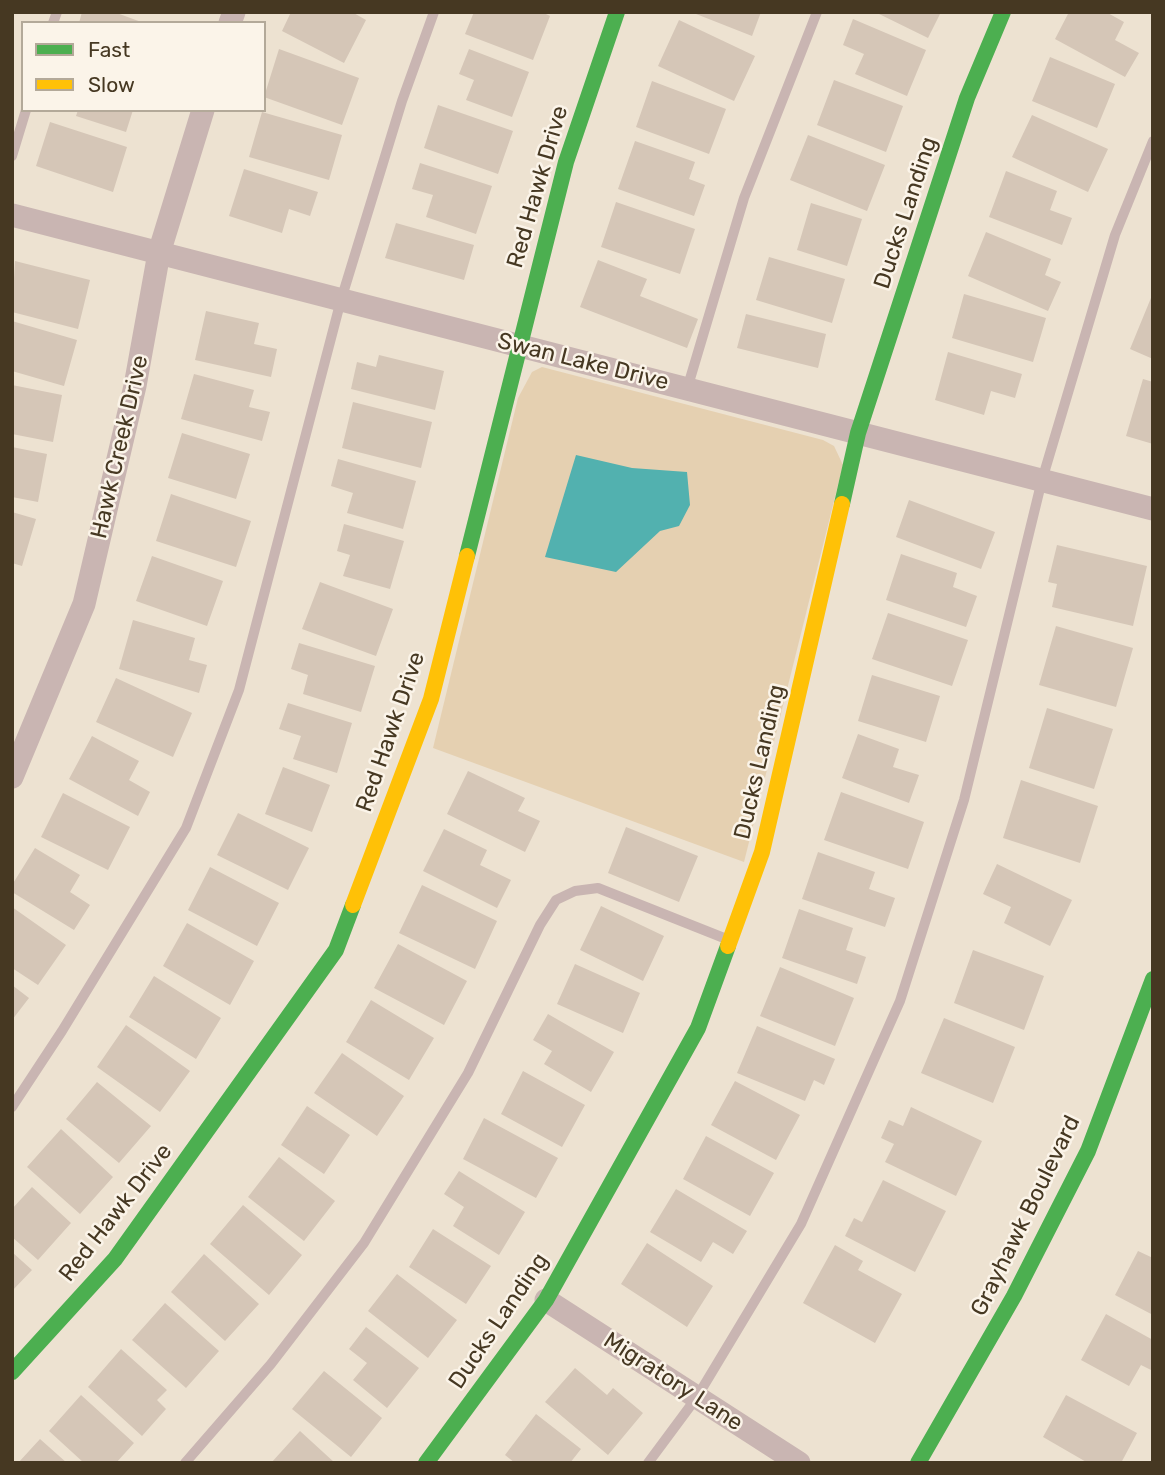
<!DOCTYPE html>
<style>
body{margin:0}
#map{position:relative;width:1165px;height:1475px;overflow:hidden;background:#ede2d1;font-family:Rubik,sans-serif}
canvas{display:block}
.frame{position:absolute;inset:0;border:14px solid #463822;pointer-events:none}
.legend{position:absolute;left:21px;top:21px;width:245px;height:91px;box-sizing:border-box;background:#fbf4e9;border:2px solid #b3a999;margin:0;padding:9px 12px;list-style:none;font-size:21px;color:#463822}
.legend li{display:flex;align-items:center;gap:14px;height:35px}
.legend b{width:35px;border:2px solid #b3a999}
</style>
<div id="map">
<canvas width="1165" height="1475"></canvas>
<div class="frame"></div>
<ul class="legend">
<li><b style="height:9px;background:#4caf50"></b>Fast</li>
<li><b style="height:9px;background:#ffc107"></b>Slow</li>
</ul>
</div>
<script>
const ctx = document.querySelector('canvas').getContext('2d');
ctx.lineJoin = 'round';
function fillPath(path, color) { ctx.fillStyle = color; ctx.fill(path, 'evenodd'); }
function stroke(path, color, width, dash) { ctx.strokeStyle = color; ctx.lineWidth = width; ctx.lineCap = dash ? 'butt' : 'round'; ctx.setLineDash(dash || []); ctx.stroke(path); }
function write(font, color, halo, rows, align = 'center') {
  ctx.font = font + ' Rubik,sans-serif'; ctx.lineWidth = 5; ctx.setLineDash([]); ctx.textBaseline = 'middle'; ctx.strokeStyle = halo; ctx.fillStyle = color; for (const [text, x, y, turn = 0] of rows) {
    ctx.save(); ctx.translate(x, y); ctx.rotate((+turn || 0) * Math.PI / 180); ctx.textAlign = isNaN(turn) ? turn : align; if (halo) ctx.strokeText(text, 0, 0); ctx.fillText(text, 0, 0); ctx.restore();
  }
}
const green = new Path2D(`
 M542,367L823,440L834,446L843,465L744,862L433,748L518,398L532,372Z`);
const water = new Path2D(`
 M576,455L632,468L687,472L690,505L679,526L660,531L616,572L545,557Z`);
const building = new Path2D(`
 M82,12H114L144,23H79Z
 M291,12H352L366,20L344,63L282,31Z
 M474,12H542L550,16L533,60L465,34Z
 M691,12H761L752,36Z
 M875,12H941L928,38Z
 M1069,12H1106L1124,22L1115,40L1139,53L1125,77L1055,39Z
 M853,19L926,50L907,96L855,74L864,54L843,45Z
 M679,20L755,56L734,101L658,66Z
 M279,49L359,78L342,125L264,97Z
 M469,49L529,72L512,117L466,100L474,80L459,74Z
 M1050,57L1115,84L1097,128L1032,101Z
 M834,80L903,106L886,152L817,125Z
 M652,81L726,109L709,154L636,127Z
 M438,105L513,131L498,174L424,148Z
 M78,110H133L126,132L76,116Z
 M262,112L342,135L329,180L249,157Z
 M1032,115L1108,149L1088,192L1012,157Z
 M50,122L127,147L113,192L36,166Z
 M808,135L885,165L867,211L790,180Z
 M635,141L695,162L689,179L705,185L694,216L618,189Z
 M420,163L492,186L476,234L426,217L433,195L412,189Z
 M244,169L318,192L310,216L289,209L282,233L229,216Z
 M1006,171L1057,191L1050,210L1072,218L1062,245L989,217Z
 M616,202L695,229L680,274L601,247Z
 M811,203L862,219L847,266L797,250Z
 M396,223L474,245L464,280L385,258Z
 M986,232L1051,259L1045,275L1061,282L1048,311L968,276Z
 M769,257L845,279L832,323L756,300Z
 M598,260L647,279L640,296L698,319L687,348L580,307Z
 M15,261L90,280L78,329L12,312Z
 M1153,293V359L1130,349Z
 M964,294L1046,318L1033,362L952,338Z
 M206,311L259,323L254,344L277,349L271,377L195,360Z
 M746,314L826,334L818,368L737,348Z
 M12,321L77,340L64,386L12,371Z
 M948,352L1022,374L1015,398L991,391L984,415L935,400Z
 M379,355L444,371L435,410L351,389L357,362L376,367Z
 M194,374L254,390L249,407L270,412L262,441L181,419Z
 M1143,379L1153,382V444L1126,436Z
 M12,385L62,395L53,442L12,434Z
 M353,402L432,422L421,468L342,448Z
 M182,433L250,454L236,499L168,478Z
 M12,447L47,454L38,502L12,497Z
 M338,459L416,481L403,529L347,513L353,493L331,486Z
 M171,494L251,521L236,567L156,541Z
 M909,500L995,532L981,569L896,537Z
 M12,512L36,519L22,566L12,563Z
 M344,524L404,541L390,589L343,576L350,555L337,551Z
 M1057,545L1147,566L1133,626L1052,607L1057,584L1048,582Z
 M901,554L957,573L953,587L977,596L966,627L886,600Z
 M152,556L223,581L207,626L136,601Z
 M320,582L393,609L376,656L302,629Z
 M888,613L968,640L952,686L872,659Z
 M133,620L195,638L189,660L207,665L199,693L119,669Z
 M1056,626L1133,648L1116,707L1039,685Z
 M299,643L375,666L361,712L303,694L308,675L291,669Z
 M872,675L940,696L926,742L858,721Z
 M116,678L192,713L173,757L96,722Z
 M288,703L352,723L337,773L293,759L301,736L279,729Z
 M1047,708L1113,729L1094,789L1029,768Z
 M858,734L899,749L893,767L919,775L909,803L842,778Z
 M92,736L139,761L129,780L150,792L138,816L69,779Z
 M283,767L330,785L312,832L265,814Z
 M468,771L525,798L518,811L540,821L525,852L447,814Z
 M1021,780L1098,806L1080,863L1003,838Z
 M841,792L924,822L908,869L824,840Z
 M63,793L130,827L108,870L41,837Z
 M238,813L309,848L288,890L217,855Z
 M626,827L698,856L679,902L608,873Z
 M444,829L487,850L480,865L511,880L497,908L423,871Z
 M35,848L80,875L70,892L90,905L74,930L12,892V885Z
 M818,852L875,872L869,889L895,898L885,927L802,899Z
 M997,864L1072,900L1050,946L1004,923L1011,907L983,894Z
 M210,867L279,903L257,946L188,910Z
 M422,885L497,921L475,969L399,933Z
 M601,906L664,936L643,981L580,950Z
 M12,907L66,945L38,985L12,968Z
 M799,909L853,928L846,950L866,957L857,984L782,958Z
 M187,923L254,961L230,1005L163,966Z
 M398,944L467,981L444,1025L374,988Z
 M973,950L1044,976L1024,1030L954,1003Z
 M575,964L640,993L623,1033L557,1004Z
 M780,967L854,998L835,1046L760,1016Z
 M154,976L221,1018L196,1059L129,1017Z
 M12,985L29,998L12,1020Z
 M371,1000L434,1038L409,1080L346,1042Z
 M548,1014L614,1052L591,1092L544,1064L552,1051L533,1040Z
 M944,1018L1015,1047L993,1103L921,1073Z
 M126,1025L190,1071L160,1112L97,1067Z
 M757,1026L835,1059L824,1085L814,1080L805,1101L737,1073Z
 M342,1053L404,1096L377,1136L314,1093Z
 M523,1071L585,1105L562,1147L501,1114Z
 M735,1081L800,1115L776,1160L711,1125Z
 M97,1082L151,1126L119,1163L66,1119Z
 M307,1106L350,1135L324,1174L281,1145Z
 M911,1107L982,1141L956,1196L885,1162L894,1144L881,1138L889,1120L903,1126Z
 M484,1118L558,1158L536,1198L463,1159Z
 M61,1129L113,1177L80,1214L27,1167Z
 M706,1136L774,1173L750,1216L683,1179Z
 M279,1157L335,1201L304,1241L248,1197Z
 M459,1171L525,1212L499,1255L453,1226L464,1207L444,1194Z
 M883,1180L946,1211L915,1272L845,1236L854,1218L862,1222Z
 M32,1187L71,1223L38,1260L12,1237V1209Z
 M676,1189L747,1231L733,1254L713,1242L701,1262L650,1232Z
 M243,1205L302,1255L269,1295L210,1244Z
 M433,1229L491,1266L466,1304L409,1267Z
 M647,1243L713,1286L687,1327L621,1284Z
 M835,1245L863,1261L858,1270L902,1294L875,1343L803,1303Z
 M1138,1251L1153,1258V1315L1115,1295Z
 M12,1252L32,1270L12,1291Z
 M204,1254L259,1304L225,1341L171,1292Z
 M397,1274L457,1320L428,1358L368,1311Z
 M165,1303L219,1351L186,1388L132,1340Z
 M1106,1314L1153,1340V1371L1141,1365L1129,1386L1081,1360Z
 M366,1327L419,1368L387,1408L353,1380L367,1363L349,1349Z
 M121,1349L167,1390L157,1400L166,1409L142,1436L88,1387Z
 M575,1368L607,1395L613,1388L643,1413L608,1455L545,1402Z
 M324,1371L382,1418L351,1457L292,1409Z
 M81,1395L134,1443L116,1463H84L49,1431Z
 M1066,1395L1137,1433L1121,1463H1088L1043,1437Z
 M536,1414L581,1449L570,1463H515L505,1455Z
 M300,1431L335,1463H271Z
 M40,1439L67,1463H18Z`);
const lane = new Path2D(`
 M53,23L57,12
 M12,156L26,110
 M687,389L744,198L817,12
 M12,1107L62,1031L186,828L239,690L341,300L402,101L434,12
 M185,1463L271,1364L364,1243L468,1073L540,925L556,900L575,891L598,888L729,940
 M648,1463L697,1397L801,1224L900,1001L964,800L1042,480L1115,235L1153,141`);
const street = new Path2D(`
 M230,23L234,12
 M12,215L1153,509
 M12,777L84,604L135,386L159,253L203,110
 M546,1300L799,1463`);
const fast = new Path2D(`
 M842,504L858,433L967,98L1003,12
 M467,556L566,162L617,12
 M12,1372L115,1259L336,950L353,905
 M426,1463L546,1300L698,1028L728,946
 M918,1463L1014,1296L1088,1151L1153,979`);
const slow = new Path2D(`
 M353,905L431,699L467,556
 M728,946L762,852L842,504`);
const streetNames = [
 ["Red Hawk Drive",538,187,-74],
 ["Ducks Landing",906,213,-72],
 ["Swan Lake Drive",583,362,14],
 ["Hawk Creek Drive",120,447,-77],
 ["Red Hawk Drive",391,732,-71],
 ["Ducks Landing",760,762,-77],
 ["Red Hawk Drive",116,1213,-52],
 ["Grayhawk Boulevard",1026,1216,-64],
 ["Ducks Landing",499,1321,-56],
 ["Migratory Lane",673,1382,33]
];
fillPath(green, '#e5d0b1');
fillPath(water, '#52b1af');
fillPath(building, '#d5c6b7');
stroke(lane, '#c9b5b2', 10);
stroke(street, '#c9b5b2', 23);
stroke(fast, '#4caf50', 16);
stroke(slow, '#ffc107', 16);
write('23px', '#463822', '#fbf4e9', streetNames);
</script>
